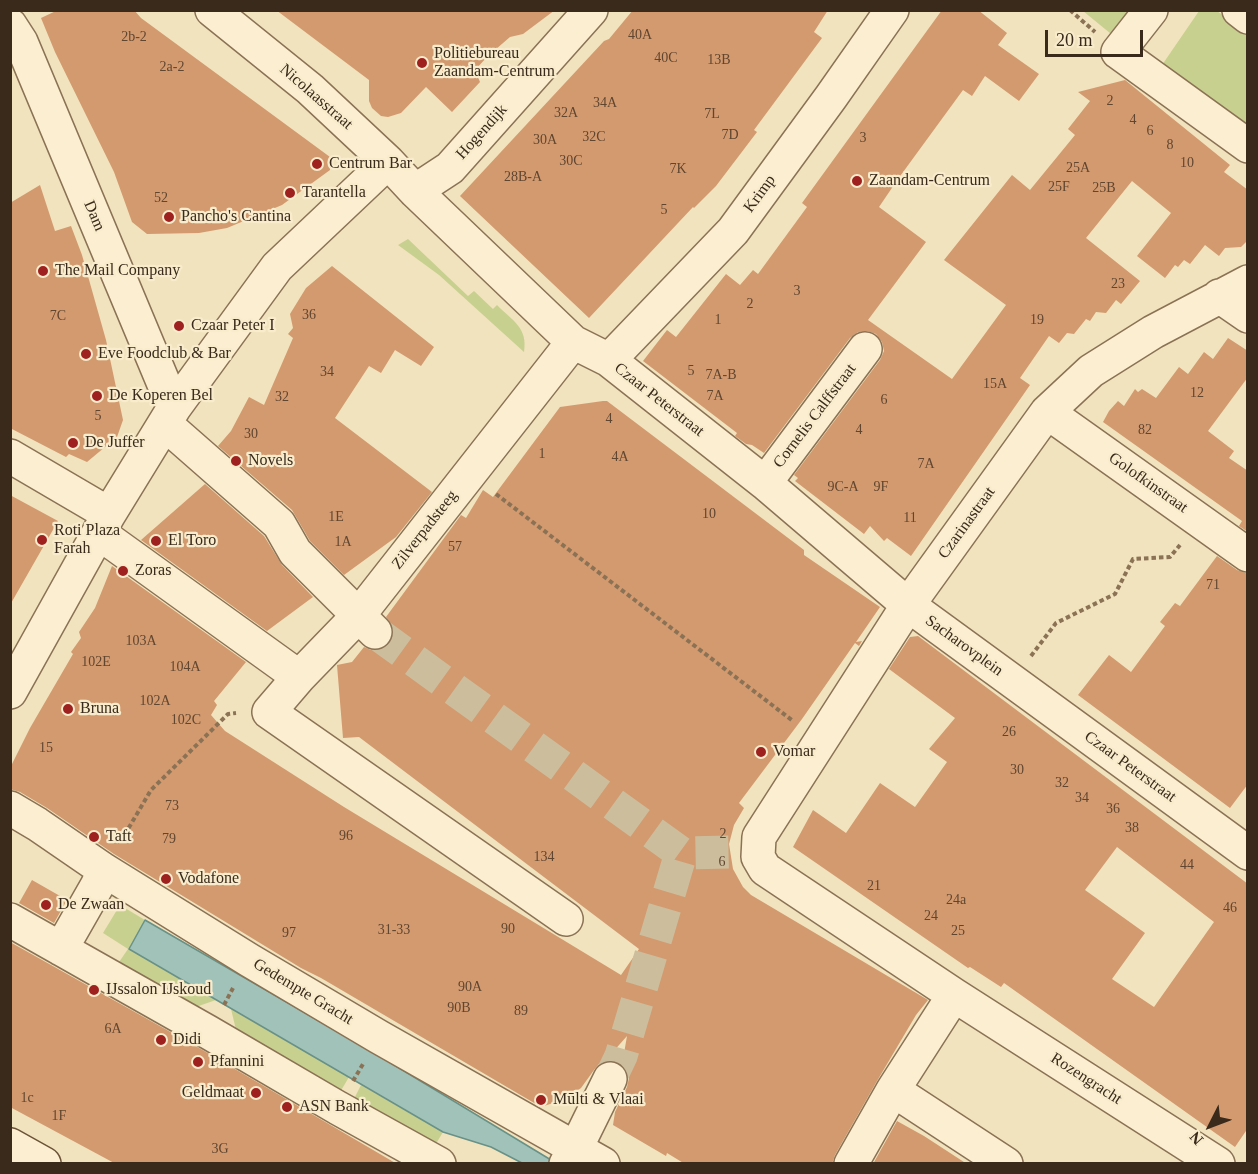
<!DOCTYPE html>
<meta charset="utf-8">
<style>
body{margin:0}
#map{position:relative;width:1258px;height:1174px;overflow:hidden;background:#f1e3bd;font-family:"Times New Roman",serif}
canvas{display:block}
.frame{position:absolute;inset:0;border:12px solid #392a1b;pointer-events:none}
.north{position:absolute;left:1180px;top:1096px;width:60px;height:60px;-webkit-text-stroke:4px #f8eccd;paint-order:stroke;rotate:228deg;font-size:16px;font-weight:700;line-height:24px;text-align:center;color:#392a1b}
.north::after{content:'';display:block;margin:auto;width:21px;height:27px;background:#392a1b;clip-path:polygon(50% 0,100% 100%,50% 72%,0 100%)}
.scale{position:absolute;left:1045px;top:30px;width:98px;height:27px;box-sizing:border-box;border:3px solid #392a1b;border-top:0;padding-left:8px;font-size:18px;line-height:21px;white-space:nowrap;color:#392a1b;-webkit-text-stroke:4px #f8eccd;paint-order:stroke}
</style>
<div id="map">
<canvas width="1258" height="1174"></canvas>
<div class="frame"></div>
<div class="north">N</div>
<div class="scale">20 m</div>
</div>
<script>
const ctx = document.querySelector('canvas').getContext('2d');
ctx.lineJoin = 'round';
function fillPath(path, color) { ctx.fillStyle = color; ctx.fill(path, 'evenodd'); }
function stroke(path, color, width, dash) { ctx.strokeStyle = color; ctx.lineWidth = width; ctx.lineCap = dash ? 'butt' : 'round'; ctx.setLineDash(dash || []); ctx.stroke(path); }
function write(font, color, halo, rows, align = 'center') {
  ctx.font = font + ' "Times New Roman",serif'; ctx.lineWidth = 4.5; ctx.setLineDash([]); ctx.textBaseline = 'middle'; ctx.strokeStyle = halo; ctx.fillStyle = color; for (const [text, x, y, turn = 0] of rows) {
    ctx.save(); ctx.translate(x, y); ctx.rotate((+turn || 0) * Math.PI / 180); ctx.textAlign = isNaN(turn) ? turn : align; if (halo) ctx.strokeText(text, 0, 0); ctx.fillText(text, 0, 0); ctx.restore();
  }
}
const green = new Path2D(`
 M1083,11H1136L1116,38Z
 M1199,11H1217L1247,32V124L1162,65Z
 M408,239L468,296L474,291L493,309L497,305C513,321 528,328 524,352L439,275L398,245Z
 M120,905L145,920L129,949L216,1000L190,1009L117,965L128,949L103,933Z
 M231,1009L349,1077L339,1094L237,1034Z
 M361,1085L443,1132L434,1147L353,1101Z`);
const water = new Path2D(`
 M145,920L371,1051L556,1163H522L491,1147L443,1132L129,949Z`);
const building = new Path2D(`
 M58,10H134L141,18L330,157V170L282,205L227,228L199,233L147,234L132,222L114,172L55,52L41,18Z
 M276,10H555L523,34L510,37L488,56L475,70L480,82L452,112L426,87L401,113L388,117L381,116L372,108L369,101V80Z
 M633,10H828L814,32L822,38L754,130L757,132L716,186L694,208L693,207L589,318L460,196L604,41L609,39Z
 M942,10H978L1007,33L998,45L1039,74L1019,101L985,76L972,96L963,90L898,179L879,207L926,242L868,320L952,379L1006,305L944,260L1012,175L1030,190L1075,135L1068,129L1090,101L1078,92L1125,80L1230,165L1224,172L1248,190V240L1241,247L1225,248L1219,256L1205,245L1190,264L1184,260L1178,267L1175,265L1165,278L1137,256L1171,213L1132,181L1086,238L1140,281L1121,304L1116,300L1106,313L1096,312L1090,321L1086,319L1074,334L1067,333L1059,343L1049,336L1020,378L1030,385L911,556L887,538L884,541L870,526L864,534L795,481L798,478L794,475L880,360L884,351L882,342L876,334L868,331L858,332L850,338L764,453L752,445L746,444L735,436L737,433L643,361L667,330L676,337L726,274L740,285L753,270L758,274L807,207L802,203Z
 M40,185L55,231L71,226L82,255L106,340L123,420L117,437L87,462L69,454L66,457L10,428V203Z
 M332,266L434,347L421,366L395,350L381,373L369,366L335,418L432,492L396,537L344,575L310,541L292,510L218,446L231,431L249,397L264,405L293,338L288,334L293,328L290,314L306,288Z
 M1228,338L1248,351V377L1208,431L1234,451L1229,458L1248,471V532L1239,526L1242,521L1103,422L1109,411L1118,401L1124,406L1135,389L1138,392L1142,389L1156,398L1179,367L1188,374L1204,352L1213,359Z
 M603,401H607L804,550V555L880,607L856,642L862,641L859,646L855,643L802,719L739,803L744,808L734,825L729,844L733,869L743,887L751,895L928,1000L916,1015L877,1081L835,1155L832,1164H685L667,1153L666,1156L613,1125L615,1112L627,1087L629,1078L626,1069L622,1065L627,1036L604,1062L599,1064L594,1070L581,1088L565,1099L541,1107L321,978L301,968L114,854L47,808L20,792L10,789V768L30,728L73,654L71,652L81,638L79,632L95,608L112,566L246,662L214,701L217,705L211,715L225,731L344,807L621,975L639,949L359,737L343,738L337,665L352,662L364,647L371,650H379L389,645L393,636V628L386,617L461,515L466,518L483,490L493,497L560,407Z
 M205,484L264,536L282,565L313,597L267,631L141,540Z
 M10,495L58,521L10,605Z
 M1217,556L1237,570L1248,574V784L1230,808L1078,695L1109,655L1131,672L1165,626L1160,622L1175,603L1180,606Z
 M918,636L1248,884V1128L1235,1147L1004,983L1001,987L970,967L968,968L793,847L813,810L846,833L880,783L915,807L947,762L929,749L955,718L889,669L910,637ZM1117,847L1214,922L1154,1007L1112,979L1145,933L1085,890Z
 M32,880L67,900L54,923L19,903Z
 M10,942L199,1048L397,1164H116L10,1107Z
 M897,1121L924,1136L967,1164H873Z`);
const streetTunnel = new Path2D(`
 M375,632L681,853L730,852
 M610,1079L621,1056L681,853`);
const path = new Path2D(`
 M1070,10L1095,32
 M496,494L793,721
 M1031,656L1056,623L1115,594L1133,559L1170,557L1180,545
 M121,841L151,790L228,714L236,713
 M224,1005L233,988
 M353,1081L363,1064`);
const street = new Path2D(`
 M212,10L310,89L388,162L415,191L573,342L609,360L765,483L908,605L1248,853
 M1151,10L1118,52L1248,146
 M1239,10L1248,17
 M10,25L21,42L174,408
 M415,191L450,168L591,10
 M1219,296L1248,316
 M609,360L733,231L831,97L892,10
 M1047,412L1248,555
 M165,424L279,524L295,552L375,632
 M10,456L109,514
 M765,483L865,349
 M99,533L299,677
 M10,692L109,514L174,408L277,267L388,162
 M10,808L37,824L104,870L249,960L379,1037L603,1164
 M566,919L269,712L299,677L358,616L573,342
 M10,920L208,1032L338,1108L439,1164
 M61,949L97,886L104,870
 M954,995L893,1090L1006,1164
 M566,1164L576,1148L610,1079
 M851,1164L893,1090
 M1218,1164L954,995L765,869L758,857L759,837L908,605L1047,412L1091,371L1153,332L1248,282`);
const secondary = new Path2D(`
 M10,1145L44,1164`);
const markers = [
 [422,63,6,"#9f211f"],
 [317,164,6,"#9f211f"],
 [857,181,6,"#9f211f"],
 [290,193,6,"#9f211f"],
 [169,217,6,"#9f211f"],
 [43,271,6,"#9f211f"],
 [179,326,6,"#9f211f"],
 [86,354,6,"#9f211f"],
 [97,396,6,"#9f211f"],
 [73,443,6,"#9f211f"],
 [236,461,6,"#9f211f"],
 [42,540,6,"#9f211f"],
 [156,541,6,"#9f211f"],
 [123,571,6,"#9f211f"],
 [68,709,6,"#9f211f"],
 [761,752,6,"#9f211f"],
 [94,837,6,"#9f211f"],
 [166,879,6,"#9f211f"],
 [46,905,6,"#9f211f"],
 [94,990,6,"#9f211f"],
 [161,1040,6,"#9f211f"],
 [198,1062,6,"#9f211f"],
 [256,1093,6,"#9f211f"],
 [541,1100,6,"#9f211f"],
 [287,1107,6,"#9f211f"]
];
const numberNames = [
 ["40A",640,35],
 ["2b-2",134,37],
 ["40C",666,58],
 ["13B",719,60],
 ["2a-2",172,67],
 ["2",1110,101],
 ["34A",605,103],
 ["32A",566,113],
 ["7L",712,114],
 ["4",1133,120],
 ["6",1150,131],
 ["7D",730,135],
 ["32C",594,137],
 ["3",863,138],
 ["30A",545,140],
 ["8",1170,145],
 ["30C",571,161],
 ["10",1187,163],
 ["25A",1078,168],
 ["7K",678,169],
 ["28B-A",523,177],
 ["25F",1059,187],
 ["25B",1104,188],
 ["52",161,198],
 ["5",664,210],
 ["23",1118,284],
 ["3",797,291],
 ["2",750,304],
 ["36",309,315],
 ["7C",58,316],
 ["1",718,320],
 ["19",1037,320],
 ["5",691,371],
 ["34",327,372],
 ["7A-B",721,375],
 ["15A",995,384],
 ["12",1197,393],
 ["7A",715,396],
 ["32",282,397],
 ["6",884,400],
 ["5",98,416],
 ["4",609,419],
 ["4",859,430],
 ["82",1145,430],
 ["30",251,434],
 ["1",542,454],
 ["4A",620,457],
 ["7A",926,464],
 ["9C-A",843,487],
 ["9F",881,487],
 ["10",709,514],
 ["1E",336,517],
 ["11",910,518],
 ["1A",343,542],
 ["57",455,547],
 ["71",1213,585],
 ["103A",141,641],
 ["102E",96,662],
 ["104A",185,667],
 ["102A",155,701],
 ["102C",186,720],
 ["26",1009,732],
 ["15",46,748],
 ["30",1017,770],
 ["32",1062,783],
 ["34",1082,798],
 ["73",172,806],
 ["36",1113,809],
 ["38",1132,828],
 ["2",723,834],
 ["96",346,836],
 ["79",169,839],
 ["134",544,857],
 ["6",722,862],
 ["44",1187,865],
 ["21",874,886],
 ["24a",956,900],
 ["46",1230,908],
 ["24",931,916],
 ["90",508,929],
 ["31-33",394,930],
 ["25",958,931],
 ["97",289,933],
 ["90A",470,987],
 ["90B",459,1008],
 ["89",521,1011],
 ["6A",113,1029],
 ["1c",27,1098],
 ["1F",59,1116],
 ["3G",220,1149]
];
const poiNames = [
 ["Politiebureau",434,54],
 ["Zaandam-Centrum",434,72],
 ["Centrum Bar",329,164],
 ["Zaandam-Centrum",869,181],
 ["Tarantella",302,193],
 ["Pancho's Cantina",181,217],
 ["The Mail Company",55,271],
 ["Czaar Peter I",191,326],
 ["Eve Foodclub & Bar",98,354],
 ["De Koperen Bel",109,396],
 ["De Juffer",85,443],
 ["Novels",248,461],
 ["Roti Plaza",54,531],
 ["Farah",54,549],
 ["El Toro",168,541],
 ["Zoras",135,571],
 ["Bruna",80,709],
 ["Vomar",773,752],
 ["Taft",106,837],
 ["Vodafone",178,879],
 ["De Zwaan",58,905],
 ["IJssalon IJskoud",106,990],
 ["Didi",173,1040],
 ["Pfannini",210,1062],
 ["Geldmaat",244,1093,"right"],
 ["Mūlti & Vlaai",553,1100],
 ["ASN Bank",299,1107]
];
const streetNames = [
 ["Nicolaasstraat",316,97,41],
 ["Hogendijk",482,132,-48],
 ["Krimp",760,194,-54],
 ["Dam",94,216,67],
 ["Czaar Peterstraat",659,400,38],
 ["Cornelis Calffstraat",815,416,-53],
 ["Golofkinstraat",1148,483,35],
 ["Czarinastraat",967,523,-54],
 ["Zilverpadsteeg",425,530,-52],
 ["Sacharovplein",964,646,36],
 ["Czaar Peterstraat",1130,767,36],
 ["Gedempte Gracht",303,992,31],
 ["Rozengracht",1086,1079,33]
];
fillPath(green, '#c8d090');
fillPath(water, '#a1c2b9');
stroke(water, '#689187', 1.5);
fillPath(building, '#d39a6f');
stroke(streetTunnel, '#ccbe9d', 33, [33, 16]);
stroke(street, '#8b7255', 36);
stroke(secondary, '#6c5338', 36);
stroke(path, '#8b7255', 4, [4.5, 3]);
stroke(street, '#fcefd1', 33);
stroke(secondary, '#fcefd1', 33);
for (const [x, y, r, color] of markers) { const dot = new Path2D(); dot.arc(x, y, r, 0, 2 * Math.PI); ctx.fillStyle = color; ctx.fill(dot); stroke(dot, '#f8eccd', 2); }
write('14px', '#604630', null, numberNames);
write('16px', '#392a1b', '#f8eccd', poiNames, 'left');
write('16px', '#392a1b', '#f8eccd', streetNames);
</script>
